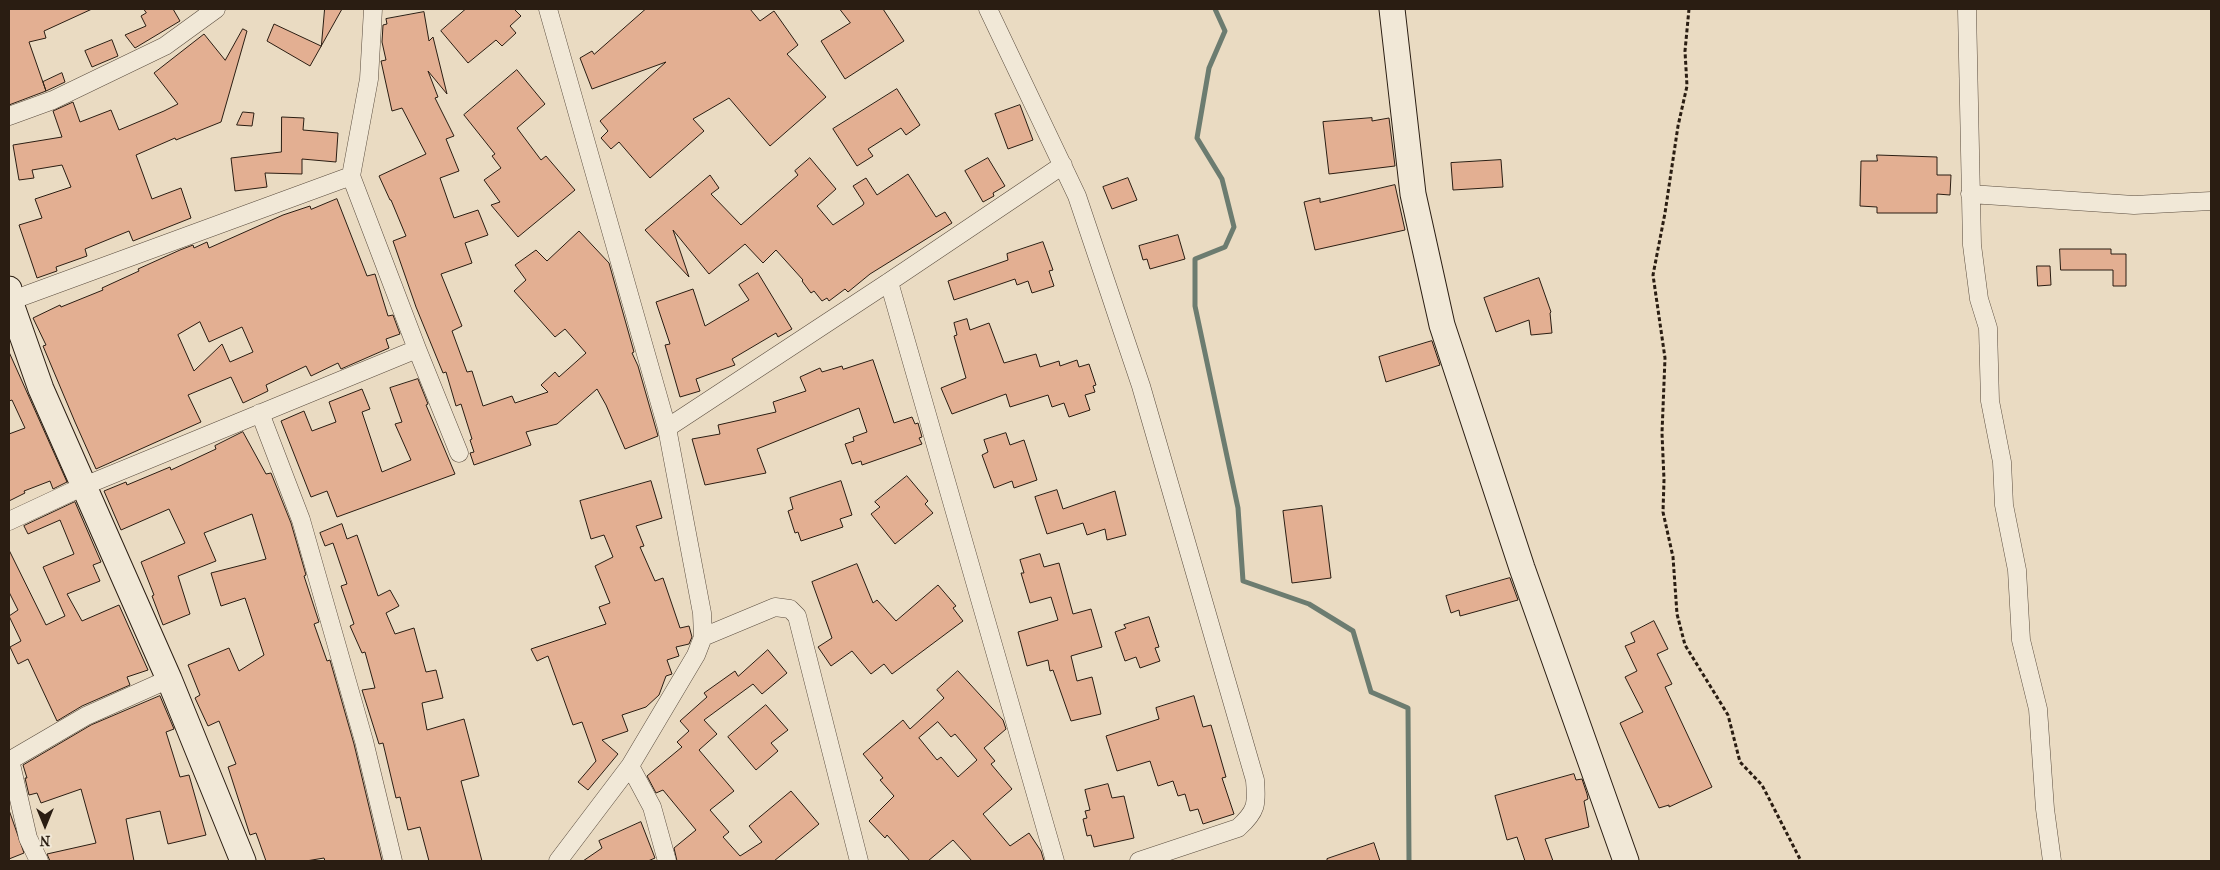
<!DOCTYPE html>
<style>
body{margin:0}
#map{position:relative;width:2220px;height:870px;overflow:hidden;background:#eadbc2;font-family:"IM FELL French Canon",serif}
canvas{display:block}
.frame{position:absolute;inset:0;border:10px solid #2a1d12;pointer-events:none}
.north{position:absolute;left:20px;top:800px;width:50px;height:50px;-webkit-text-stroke:4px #f1e8d7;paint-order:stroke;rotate:180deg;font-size:14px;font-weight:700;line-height:20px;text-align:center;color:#2a1d12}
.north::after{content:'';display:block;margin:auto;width:18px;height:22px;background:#2a1d12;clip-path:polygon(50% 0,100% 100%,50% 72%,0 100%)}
</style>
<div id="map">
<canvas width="2220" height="870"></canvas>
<div class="frame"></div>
<div class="north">N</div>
</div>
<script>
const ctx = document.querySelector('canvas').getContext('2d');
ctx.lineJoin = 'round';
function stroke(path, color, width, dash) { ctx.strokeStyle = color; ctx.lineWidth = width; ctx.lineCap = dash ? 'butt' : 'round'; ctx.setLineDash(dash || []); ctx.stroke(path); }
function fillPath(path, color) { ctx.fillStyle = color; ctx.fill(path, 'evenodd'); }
const stream = new Path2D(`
 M1215,9L1225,31L1209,68L1197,138L1222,179L1234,227L1225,247L1195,259V306L1238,508L1243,581L1309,604L1353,631L1371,692L1408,708L1409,861`);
const building = new Path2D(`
 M9,9H92L44,31L46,38L29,42L46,91L9,105Z
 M144,9H173L180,21L135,48L125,35L146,26L141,16L146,13Z
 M325,9H342L310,66L267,41L274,24L321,46Z
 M466,9H514L521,16L510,26L516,33L502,46L496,40L468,63L441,31Z
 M646,9H750L760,21L774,11L798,45L787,54L826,97L770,146L729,98L693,119L704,131L650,178L619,142L611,149L601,138L608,131L600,121L666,62L592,89L580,58L592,51L594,54Z
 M840,9H883L904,41L845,79L821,41L850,23Z
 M424,12L429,41L433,37L447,94L428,71L438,97L435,98L454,136L446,139L459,171L440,178L454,218L478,210L488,235L465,243L472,263L441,274L462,326L452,331L467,372L472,371L483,406L512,396L515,403L548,392L541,385L555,372L559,377L586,353L565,329L555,337L514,291L526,280L515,265L536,250L547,261L579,231L609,263L634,352L632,353L638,366L658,436L625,449L606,405L597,389L557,424L526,432L531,445L474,465L470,453L474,452L470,440L472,439L461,404L456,406L446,372L443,373L416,307L393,241L406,236L391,200H390L379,176L426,154L402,108L392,111L381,61L386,60L382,42L383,25L387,24L386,19Z
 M243,29L247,31L221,122L176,140L175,138L136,155L152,199L181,188L191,218L133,241L129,231L85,249L87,256L56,267L57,271L37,278L19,225L42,218L35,199L71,187L62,165L32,170L34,178L19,180L13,145L62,137L53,111L73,102L80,122L111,110L119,130L164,111L178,104L154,73L204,34L225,60Z
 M112,40L118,56L92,67L85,51Z
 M517,70L545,104L517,128L541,160L546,156L575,190L518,237L491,205L500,202L484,180L501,168L492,156L495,154L464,115Z
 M62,73L65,82L46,91L43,82Z
 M897,89L920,125L906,135L901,128L868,149L873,156L857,166L833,129Z
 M1020,105L1033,140L1008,149L995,114Z
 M243,112L254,113L252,126L237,125Z
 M282,117L304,118L303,130L338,133L336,162L302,159V174L265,173L267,187L235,191L231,158L281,152Z
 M1372,118V121L1389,118L1395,166L1329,174L1323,122Z
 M1877,155L1937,157V175H1951L1950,195L1937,194V213H1877V207L1860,206L1861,161H1877Z
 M810,158L836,189L817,206L833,225L863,205L864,203L853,186L866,178L877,195L908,174L936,217L945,212L952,223L870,274L848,292L845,289L829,301L827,298L822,301L814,291L811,293L802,281L803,280L776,250L763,263L745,244L709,274L673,230L689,277L645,230L710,175L719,188L711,194L741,225L798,175L795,171Z
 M988,158L1005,186L993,193L994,196L983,202L965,171Z
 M1501,160L1503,187L1453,190L1451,163Z
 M1128,178L1137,200L1112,209L1103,187Z
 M1395,185L1405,230L1315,250L1304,202L1320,198V202Z
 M337,199L367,276L375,274L388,316L393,315L400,334L386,339L389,348L341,369L338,363L311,376L306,366L266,385L268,391L243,403L231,377L188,395L201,422L96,469L75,422L43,346L46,345L33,318L60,305L61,307L103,290L102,288L139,271L138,269L180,250L193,245L194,248L207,242L209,248L283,215L310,206L311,209ZM200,322L209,342L242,327L253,352L230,362L222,344L194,371L178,335Z
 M1178,235L1185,259L1150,269L1147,259L1143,260L1139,246Z
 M1043,242L1053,270L1049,271L1054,286L1032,293L1028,281L1017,285L1015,279L954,300L948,281L1008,260L1007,254Z
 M2060,249H2111V254H2126V286H2113V270H2061Z
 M2037,266H2050L2051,285L2038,286Z
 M758,273L792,329L778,337L776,333L732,359L735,365L696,379L700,391L680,397L665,345L670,344L656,302L693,289L705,326L749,300L739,285Z
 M1539,278L1551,312L1550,313L1552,333L1531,335L1529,320L1496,332L1484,298Z
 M967,319L970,330L989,323L1004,363L1036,354L1040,367L1059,361L1060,366L1077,360L1079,367L1089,364L1096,385L1093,386L1095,392L1085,395L1090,410L1069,417L1064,403L1052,407L1048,395L1010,407L1006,394L952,414L941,388L966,378L954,336L957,335L954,323Z
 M1432,341L1440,365L1386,382L1379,357Z
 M9,352L67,482L53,489L50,481L24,491L25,493L9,501V434L25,428L12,400L9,401Z
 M873,360L894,423L912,417L915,424L918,423L922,437L919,438L922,444L862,465L861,461L852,464L845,444L854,441L853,437L867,432L859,408L757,449L766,473L705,485L692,439L720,434L718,425L776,412L773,402L806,391L800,377L820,368L822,372L842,366L843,369Z
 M418,379L428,404L426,405L455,474L337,517L327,491L311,497L281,421L304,411L312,431L336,422L329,402L362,389L370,409L362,412L382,472L411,460L395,424L402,422L390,388Z
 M243,432L266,474L271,473L291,523L306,575L304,576L319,622L314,624L327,661L330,660L354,744L382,861H325L324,858L306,861H266L256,833L250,835L228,767L236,764L219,721L208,726L195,698L200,695L188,665L229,648L239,671L264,655L245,598L221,606L211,573L266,559L252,514L204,533L216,561L178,576L190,614L163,625L152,596L154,595L141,562L185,543L169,509L121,530L104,491L126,482L127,485L170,467L171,470L216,449L215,446Z
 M1006,433L1010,445L1024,440L1037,480L1014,488L1012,481L994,488L982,455L988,452L984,440Z
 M907,476L928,501L925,504L933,513L895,544L871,514L880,507L875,502Z
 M651,481L662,518L636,526L644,546L640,547L655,581L663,578L680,628L689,626L692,637L689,644L676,647L679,656L667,660L672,674L666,676L659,695L646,707L622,715L628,731L602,740L618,754L588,790L578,782L596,761L582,722L573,725L548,656L537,661L531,649L606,624L599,607L610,603L595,566L613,557L604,535L591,539L580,501Z
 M841,481L852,515L840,519L843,527L801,541L798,532L795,533L788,511L793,509L790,498Z
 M1057,490L1063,509L1115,491L1126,535L1107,540L1105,529L1087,535L1083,523L1047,534L1035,497Z
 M75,502L101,562L93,565L100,581L67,594L82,621L119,605L148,670L127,677L130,685L82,706L57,721L28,659L18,664L10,647L21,641L9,616L18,610L9,592V550L46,625L65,616L43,567L74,554L60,520L28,534L24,526Z
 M1322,506L1331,578L1292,583L1283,511Z
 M342,524L347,539L357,535L378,596L390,590L399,606L386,613L395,634L414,628L426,672L436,670L443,698L422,703L427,730L464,719L479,776L461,781L482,861H429L420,827L408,830L400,797L396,798L383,743L379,744L362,690L375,688L365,652L362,653L350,626L354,624L341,586L347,584L333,543L325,546L320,533Z
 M1040,554L1044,567L1059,563L1073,614L1091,609L1102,647L1071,656L1077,681L1092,677L1101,714L1071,721L1053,670L1050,671L1048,660L1027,666L1018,632L1058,620L1051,597L1030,603L1021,573H1024L1020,560Z
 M857,564L873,603L877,600L896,621L938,585L956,606L953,608L963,621L892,674L884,664L871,674L852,651L831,666L818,647L832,638L812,582Z
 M1510,578L1518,600L1460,616L1459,610L1451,613L1446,596Z
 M1149,617L1159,647L1155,648L1160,661L1140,668L1136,657L1125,661L1115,632L1126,628L1124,625Z
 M1654,621L1668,649L1657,654L1672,684L1665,687L1712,787L1669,807V805L1659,808L1620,723L1643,712L1625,677L1637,671L1625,646L1635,642L1631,633Z
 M768,650L787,673L762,694L753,684L704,720L717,734L699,750L734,791L710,810L729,832L723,837L740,856L762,842L749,826L791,791L819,824L774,861H677L674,848L696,830L663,790L656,793L647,776L682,747L677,742L689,731L680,721L707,697L704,693L735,671L738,676Z
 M958,671L1003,720L1006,729L984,748L995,761L991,764L1012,789L983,814L1010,846L1029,833L1041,851L1044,861H972L953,840L928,861H910L887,835L885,838L869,821L894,796L880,780L883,778L863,754L903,720L910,729L944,698L937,690ZM938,722L951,737L955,734L977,760L958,777L941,757L937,760L919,738Z
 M160,696L174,729L166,732L180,777L189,775L206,835L168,844L160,811L126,819L134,861H50L47,854L96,843L81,789L41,803L37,793L29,795L25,778H27L23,765L91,725Z
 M1194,696L1203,727L1211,725L1226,777L1222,778L1234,814L1203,824L1198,809L1190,811L1185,794L1178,796L1173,781L1158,786L1150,761L1117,771L1106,736L1159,719L1156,708Z
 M766,705L788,730L771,743L778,751L756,770L728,737Z
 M1574,774L1576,780L1582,779L1587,794L1588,799L1584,801L1589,827L1545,839L1553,861H1525L1517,837L1507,840L1495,796Z
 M1108,784L1112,798L1124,796L1134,838L1094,847L1091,835L1087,836L1083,819L1087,818L1085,811L1090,810L1085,790Z
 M9,810L24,853L9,859Z
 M641,822L655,858L648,861H583L602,848L599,841Z
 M1374,843L1380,861H1327V859Z`);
const path = new Path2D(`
 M1689,9L1685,51L1687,86L1678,126L1665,213L1653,275L1665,358L1662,433L1664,480L1663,512L1673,557L1677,614L1685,645L1728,715L1740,762L1762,785L1801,861`);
const street = new Path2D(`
 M373,9L369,79L351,176L417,349L459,453
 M548,9L667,428L702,613L703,637L696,655L630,766L558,861
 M988,9L1077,196L1141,386L1255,780C1257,804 1257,811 1238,828L1139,861
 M1967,9L1972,245L1979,299L1988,328L1990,401L2002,462L2004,505L2017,570L2021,640L2038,709L2045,809L2052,861
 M9,116L53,100L165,46L216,9
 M1970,194L2134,205L2211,201
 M889,282L1055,861
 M10,301L351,176
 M260,413L301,520L364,741L393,861
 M667,428L889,282L1063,165
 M9,521L84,486L417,349
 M703,637L775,607L790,609L797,616L859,861
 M10,760L28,838L39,861
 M9,761L86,716L169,679
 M630,766L652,807L667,861`);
const secondary = new Path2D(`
 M1392,9L1413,194L1442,325L1522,568L1626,861
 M9,289L10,301L41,389L169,679L243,861`);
stroke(stream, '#6c7c70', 5);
fillPath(building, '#e3af92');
stroke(building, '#2a1d12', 1);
stroke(street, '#5a4c3e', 19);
stroke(secondary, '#2a1d12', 27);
stroke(path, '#2a1d12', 3, [4, 2.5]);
stroke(street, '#f1e8d7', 18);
stroke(secondary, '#f1e8d7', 25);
</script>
